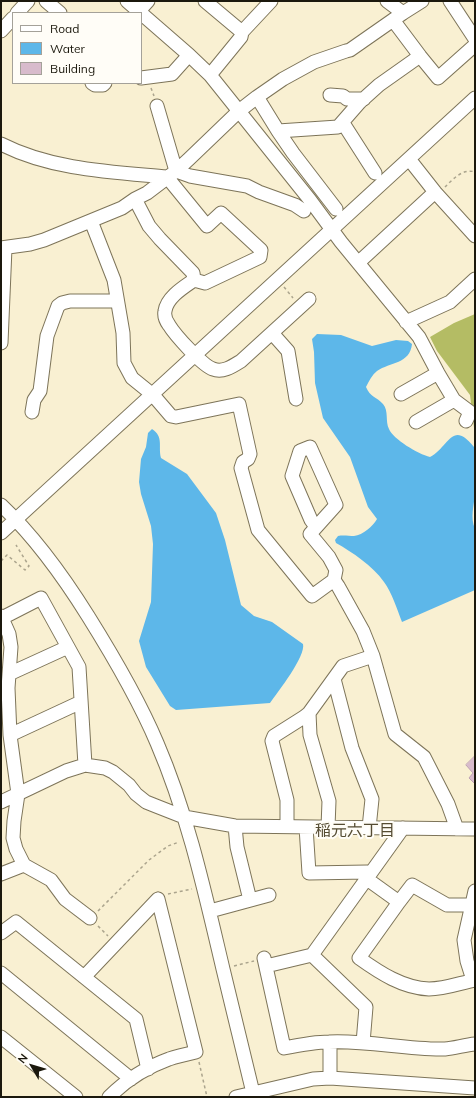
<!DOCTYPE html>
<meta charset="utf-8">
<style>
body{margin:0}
#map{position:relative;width:476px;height:1098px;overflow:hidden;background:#f9f0d2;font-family:Mulish,sans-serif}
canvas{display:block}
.frame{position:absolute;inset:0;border:2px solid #1b180d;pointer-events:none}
.legend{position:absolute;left:12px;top:12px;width:130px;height:72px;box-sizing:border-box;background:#fffdf7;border:1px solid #a4a199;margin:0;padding:5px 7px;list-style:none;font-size:12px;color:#1b180d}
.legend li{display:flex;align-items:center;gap:8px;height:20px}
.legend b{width:20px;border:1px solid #a4a199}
.north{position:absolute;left:12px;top:1046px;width:40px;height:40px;-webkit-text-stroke:3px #fffdf7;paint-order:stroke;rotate:308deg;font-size:11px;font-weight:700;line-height:16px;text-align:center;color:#1b180d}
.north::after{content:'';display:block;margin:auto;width:14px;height:18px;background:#1b180d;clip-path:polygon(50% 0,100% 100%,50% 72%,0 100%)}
</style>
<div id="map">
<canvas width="476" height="1098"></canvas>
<div class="frame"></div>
<ul class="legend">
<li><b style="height:5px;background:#fff"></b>Road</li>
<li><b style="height:11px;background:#5db7e9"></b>Water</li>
<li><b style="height:11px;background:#d8bbcc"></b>Building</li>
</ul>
<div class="north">N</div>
</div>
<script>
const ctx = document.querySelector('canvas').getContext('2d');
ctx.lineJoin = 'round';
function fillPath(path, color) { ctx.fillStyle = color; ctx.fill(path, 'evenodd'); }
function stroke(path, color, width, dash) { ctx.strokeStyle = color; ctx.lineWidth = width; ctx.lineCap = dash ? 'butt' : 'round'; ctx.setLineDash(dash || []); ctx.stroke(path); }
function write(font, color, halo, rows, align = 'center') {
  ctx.font = font + ' Mulish,"Noto Sans JP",sans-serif'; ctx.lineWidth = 4; ctx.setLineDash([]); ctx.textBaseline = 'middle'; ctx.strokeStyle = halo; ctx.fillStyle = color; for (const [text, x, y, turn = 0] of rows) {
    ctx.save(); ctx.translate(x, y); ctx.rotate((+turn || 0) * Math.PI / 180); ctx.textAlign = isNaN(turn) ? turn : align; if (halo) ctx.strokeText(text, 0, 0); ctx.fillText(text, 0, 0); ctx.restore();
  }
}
const forest = new Path2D(`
 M475,314V436L470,395L437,351L430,337L454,323Z`);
const water = new Path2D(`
 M317,334L341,335L372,346L396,340L408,341L412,344C410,364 390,362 377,371C372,375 369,381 366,387C370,397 377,397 383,404C389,411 385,421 389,429C393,439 418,454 430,457C449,447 452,419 474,447C476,459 476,482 475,494C474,506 470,517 475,529V590L402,622C397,609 392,593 384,582C373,566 352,552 336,543L335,540L338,536C343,535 349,536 354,536C363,535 373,526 377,519L368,507L350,457L323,418L315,383L314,352L312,339Z
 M152,429C164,437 158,446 161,458L187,474L216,513L225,540L241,605L254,616L272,622L303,644C306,656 278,692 270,703L176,710L170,706L146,667L139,641L151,602L153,544L151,526L141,494L139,482L141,459L146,447L148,433Z`);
const building = new Path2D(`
 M475,756V784L469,778L473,773L466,765Z`);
const path = new Path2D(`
 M151,88L154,96
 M445,187C453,179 463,168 475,172
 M284,287L293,298
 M1,561L7,555L25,570L29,566L16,545
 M168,894L192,889
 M98,911L149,860L168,846L179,842
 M98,926L108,936
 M234,966L254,961
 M199,1062L207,1097`);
const minor = new Path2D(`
 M46,1L60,13
 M127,1L189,55L210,75L310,200L341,242L419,337L438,373L454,400L470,412L466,421
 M205,1L242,32L241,37L210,75
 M387,1L403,13
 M450,1L475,39
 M139,11L148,1
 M17,13L28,1
 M393,20L420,56L438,78L475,45
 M1,31L13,18
 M242,32L271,1
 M141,78L172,74L189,55
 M92,83L95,85H103L105,83
 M330,95L343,96L347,99H364
 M257,97L278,131L338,127L359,103L379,85L420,56
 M157,106L176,171L190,176L247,186L259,192L295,205L304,211
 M343,123L375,173
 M278,131L293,153L336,209
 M1,144C52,170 112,172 167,177L207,226L221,213L261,250L260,257L205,283L194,280
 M409,159L435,192L475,236
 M135,199L149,226L160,239L193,273L194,280C184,287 167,297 165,311C164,316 166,321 169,325C175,335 203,366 213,369C223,373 233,366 241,361L309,299
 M91,221L114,280L123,333L124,363L132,378L153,395L171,416L176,417L239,404L250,454L248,459L243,462L241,468L258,530L312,596L334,580L338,586L363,631L373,656L395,734L424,757L448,804L457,829
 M1,248L30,244L44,240L122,208L135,199L147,193L176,171L189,159L239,111L257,97L283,79L314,62L346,51L350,50L403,13L422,1
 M359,262L435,192
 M406,322L450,302L475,279
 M272,333L288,351L296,399
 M1,343L5,248
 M401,394L438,373
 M32,412L34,400L40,391L47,336L58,306L62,303L70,301H117
 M416,422L454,400
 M1,505C35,537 63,576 88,616C113,656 138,698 157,743C188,815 205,893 223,969C233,1012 244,1054 254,1097
 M316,527L311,520L292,476L300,451L310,447L336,505L310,534L329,557L336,570L334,580
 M1,533L475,98
 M1,616L9,634L11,647L8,688L10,735L18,794L14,821L13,838L16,849L24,865L51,880L65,899L90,918
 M2,618L41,598L79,667L85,765
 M9,674L68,647
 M334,679L352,748L372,799L369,828
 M309,713L310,735L329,801L328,827
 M10,735L81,702
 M1,802L66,771L85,765L105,768L113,772L129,785L136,794L146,802L156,806L184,817L235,826L475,829
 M235,826L237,847L250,900
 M287,826V800L272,741L274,736L304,717L309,713L343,666L373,656
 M306,827L309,873L367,872L370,874
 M1,874L24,865
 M367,879L399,902L359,958C380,973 403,988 429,989C445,989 460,983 475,980
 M399,902L412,885L447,905H471
 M210,911L269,895
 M1,933L16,922L136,1019L148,1069
 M312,955L366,1007L363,1043
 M264,958L284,1048C299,1045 314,1042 329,1042C368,1040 406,1050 445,1049C455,1048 465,1045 475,1044
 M266,966L312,955L403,828
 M1,973L131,1079
 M84,977L158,899
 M473,980L467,961L464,940L475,891
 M1,1037L76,1097
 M330,1042V1078
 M109,1097C125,1081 147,1067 169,1059C178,1056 187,1054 196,1052L158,899
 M236,1097L313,1079L330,1078L475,1088`);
const neighbourhoodNames = [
 ["稲元六丁目",355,831]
];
fillPath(forest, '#b4bc64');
fillPath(water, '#5db7e9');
fillPath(building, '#d8bbcc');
stroke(building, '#bea2b3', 1);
stroke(minor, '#7d7459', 15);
stroke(path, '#aba48d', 1.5, [3, 3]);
stroke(minor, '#fff', 13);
write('16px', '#554c33', '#fffdf7', neighbourhoodNames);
</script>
